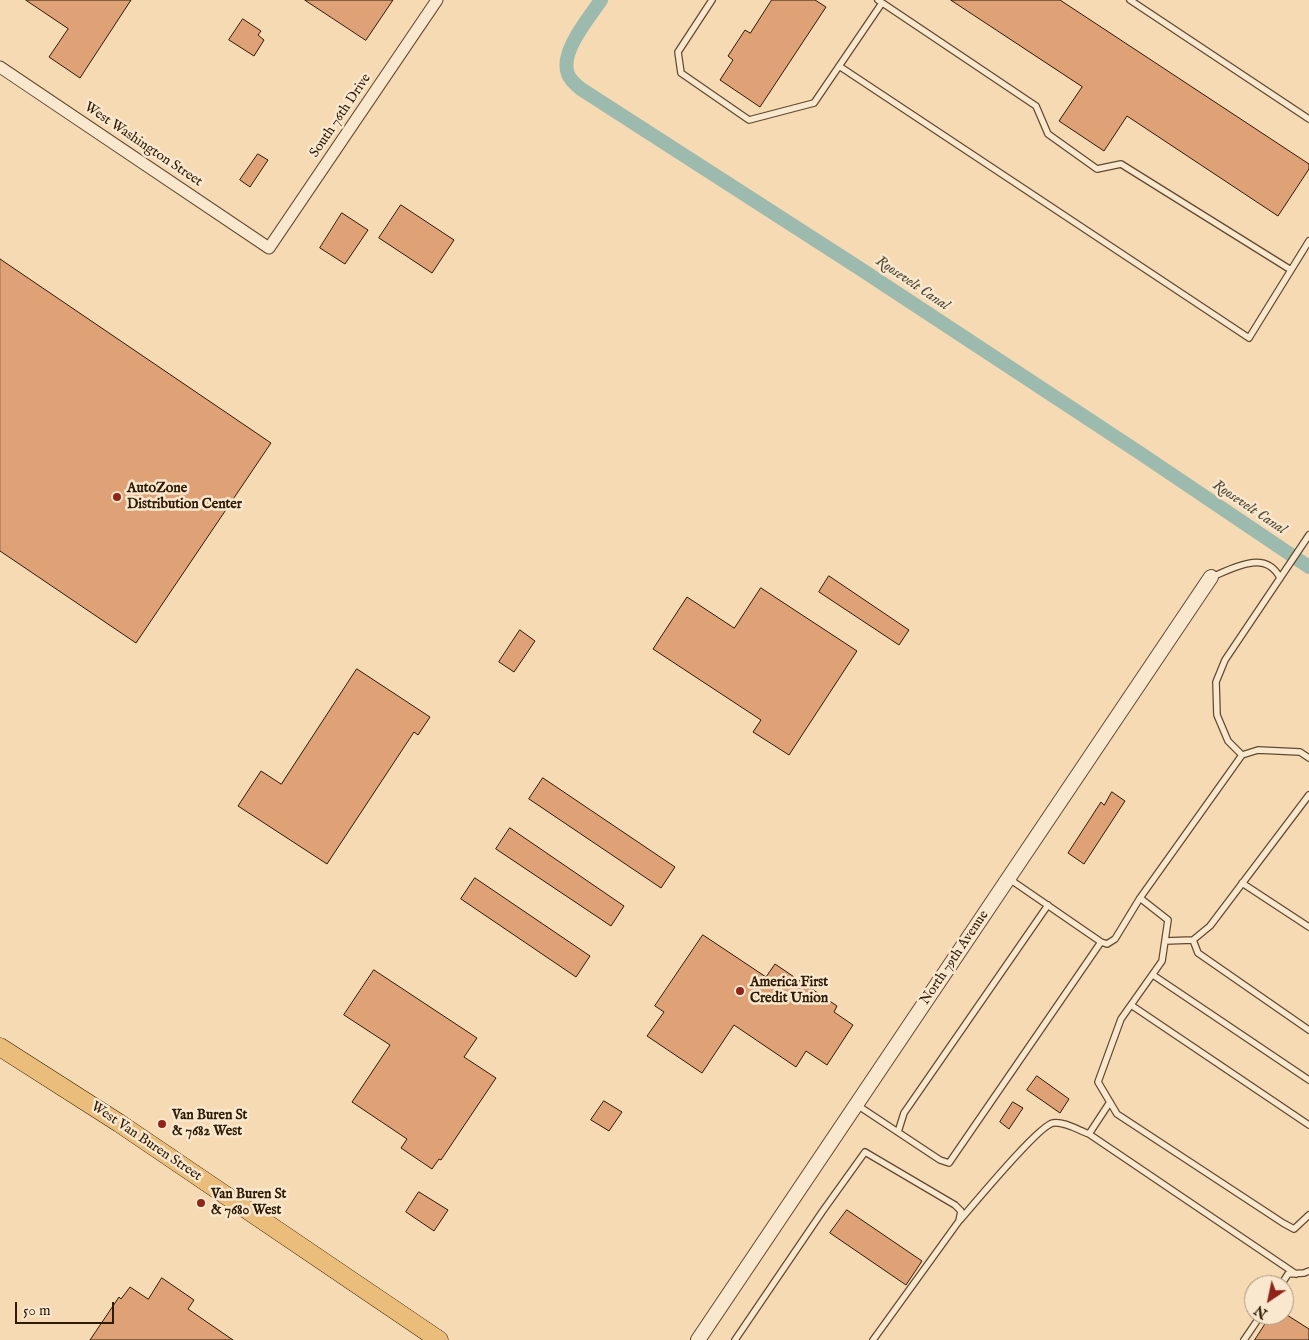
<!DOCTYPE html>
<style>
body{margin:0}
#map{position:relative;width:1309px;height:1340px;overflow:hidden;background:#f6dab3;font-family:"IM FELL English",serif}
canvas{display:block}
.north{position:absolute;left:1244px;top:1275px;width:50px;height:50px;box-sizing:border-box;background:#f9e7ce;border:1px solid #a8957e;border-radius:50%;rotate:214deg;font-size:14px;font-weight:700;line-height:20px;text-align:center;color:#2f1a06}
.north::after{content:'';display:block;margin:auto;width:18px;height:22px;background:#8f2418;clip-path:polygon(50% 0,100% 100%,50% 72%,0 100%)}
.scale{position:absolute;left:15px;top:1302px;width:99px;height:22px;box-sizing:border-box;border:2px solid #2f1a06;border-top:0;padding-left:6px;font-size:15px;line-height:18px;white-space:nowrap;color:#2f1a06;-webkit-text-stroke:4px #f9e7ce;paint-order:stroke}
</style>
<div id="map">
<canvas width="1309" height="1340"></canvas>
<div class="north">N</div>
<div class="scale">50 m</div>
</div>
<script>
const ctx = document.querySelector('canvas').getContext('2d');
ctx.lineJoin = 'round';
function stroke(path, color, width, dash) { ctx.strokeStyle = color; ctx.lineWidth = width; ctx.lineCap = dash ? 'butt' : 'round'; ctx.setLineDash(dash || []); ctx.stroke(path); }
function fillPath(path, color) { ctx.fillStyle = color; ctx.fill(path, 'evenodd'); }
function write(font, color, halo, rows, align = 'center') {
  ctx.font = font + ' "IM FELL English",serif'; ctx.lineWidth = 5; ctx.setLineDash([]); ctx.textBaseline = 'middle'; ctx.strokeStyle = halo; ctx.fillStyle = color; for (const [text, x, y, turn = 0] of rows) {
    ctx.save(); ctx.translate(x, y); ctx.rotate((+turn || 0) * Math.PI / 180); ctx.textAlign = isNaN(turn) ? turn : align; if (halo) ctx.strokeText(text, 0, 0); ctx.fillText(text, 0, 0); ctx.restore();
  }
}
const canal = new Path2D(`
 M601,0C590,17 559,52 568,74C570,80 576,85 581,89L859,268L1140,453L1309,567`);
const building = new Path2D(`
 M26,0H131L80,78L49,57L68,29Z
 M305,0H393L366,40Z
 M772,0H815L826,7L760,107L720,80L733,60L728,56L745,30L750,33Z
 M951,0H1060L1309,164V169L1278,216L1127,116L1104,151L1059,121L1082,87Z
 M243,19L261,31L258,35L264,40L254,56L229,40Z
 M258,154L268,160L250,187L240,180Z
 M401,205L454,240L432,273L379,238Z
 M342,213L368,230L345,264L320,248Z
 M0,259L271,443L136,643L0,551Z
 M829,576L909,630L899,645L819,592Z
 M761,588L857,651L789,755L753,732L761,720L653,649L687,597L734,628Z
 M520,630L535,641L514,672L499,662Z
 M357,669L430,717L418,735L414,732L327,864L238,806L261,771L281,784Z
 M543,778L675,867L661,888L529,799Z
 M1112,792L1125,801L1084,864L1068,853L1101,802L1104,805Z
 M510,828L624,906L611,926L496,849Z
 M475,878L590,956L576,977L461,899Z
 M703,935L766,977L775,964L837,1006L834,1012L853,1025L827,1065L806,1051L796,1067L734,1025L702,1073L647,1036L664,1012L655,1006Z
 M374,970L477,1038L464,1057L496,1078L441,1160L439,1159L432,1169L401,1148L407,1139L352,1102L390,1045L344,1015Z
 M1037,1076L1069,1099L1060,1113L1027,1090Z
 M604,1101L622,1112L609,1131L591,1120Z
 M1013,1102L1023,1108L1009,1129L1000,1122Z
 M419,1192L448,1210L434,1231L406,1212Z
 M847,1210L922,1261L906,1285L830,1233Z
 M162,1278L194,1300L188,1309L233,1340H90L119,1297L121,1299L130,1287L148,1299Z
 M1271,1315H1287L1309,1329V1340H1255Z`);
const service = new Path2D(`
 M712,0L678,52L681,73L749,120L814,103L882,3
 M878,0L1036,106L1048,134L1097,169L1121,164L1291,270
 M1130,0L1309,119
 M839,66L1249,338L1309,241
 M1212,577C1233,568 1266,549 1280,578
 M1242,755L1228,741L1217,715L1216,682L1225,660L1309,535
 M1008,878L1101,942L1107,944L1115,939L1140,898L1242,755L1258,750L1300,752L1309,758
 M1242,883L1309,927
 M1140,898L1168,920L1162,961L1121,1019L1098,1082L1117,1114L1283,1223L1294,1229L1309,1215
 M1193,940L1198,953L1309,1030
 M1165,941L1193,940L1210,926L1309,795
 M1153,975L1309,1080
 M1131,1005L1309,1125
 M857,1105L940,1160L949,1163L1101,942
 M898,1132L904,1113L1048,905
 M1089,1134L1110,1102
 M960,1220C974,1204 1039,1125 1053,1123C1064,1121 1078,1130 1089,1134L1296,1274
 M1281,1285L1288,1274L1304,1273L1309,1271
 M735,1340L822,1212L865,1152L955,1205L961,1211L959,1221L873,1340
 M1244,1340L1261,1315`);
const minor = new Path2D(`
 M0,67L269,248L437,0`);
const tertiary = new Path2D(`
 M698,1340L1211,577`);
const primary = new Path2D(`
 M0,1047L119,1123L439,1340`);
const markers = [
 [117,497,5,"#8f2418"],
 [740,991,5,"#8f2418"],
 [162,1124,5,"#8f2418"],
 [201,1203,5,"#8f2418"]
];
const streetNames = [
 ["South 76th Drive",341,116,-56],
 ["West Washington Street",143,145,34],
 ["North 79th Avenue",955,958,-56],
 ["West Van Buren Street",146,1142,34]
];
const poiNames = [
 ["AutoZone",127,489],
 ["Distribution Center",127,505],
 ["America First",750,983],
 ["Credit Union",750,999],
 ["Van Buren St",172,1116],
 ["& 7682 West",172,1132],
 ["Van Buren St",211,1195],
 ["& 7680 West",211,1211]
];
const waterNames = [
 ["Roosevelt Canal",912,284,34],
 ["Roosevelt Canal",1249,508,34]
];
stroke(canal, '#9dbaae', 14);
fillPath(building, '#dfa277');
stroke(building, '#2f1a06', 1);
stroke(service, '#614a31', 8);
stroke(minor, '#614a31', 13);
stroke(tertiary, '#614a31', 16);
stroke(primary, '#2f1a06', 19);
stroke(service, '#f9e7ce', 5.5);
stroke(minor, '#f9e7ce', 11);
stroke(tertiary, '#f9e7ce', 14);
stroke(primary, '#ebbd7a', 18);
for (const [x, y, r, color] of markers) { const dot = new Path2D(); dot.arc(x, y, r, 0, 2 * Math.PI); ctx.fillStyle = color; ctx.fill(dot); stroke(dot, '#f9e7ce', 2); }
write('14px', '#2f1a06', '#f9e7ce', streetNames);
write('bold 14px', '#2f1a06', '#f9e7ce', poiNames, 'left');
write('italic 15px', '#504a38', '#f9e7ce', waterNames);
</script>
